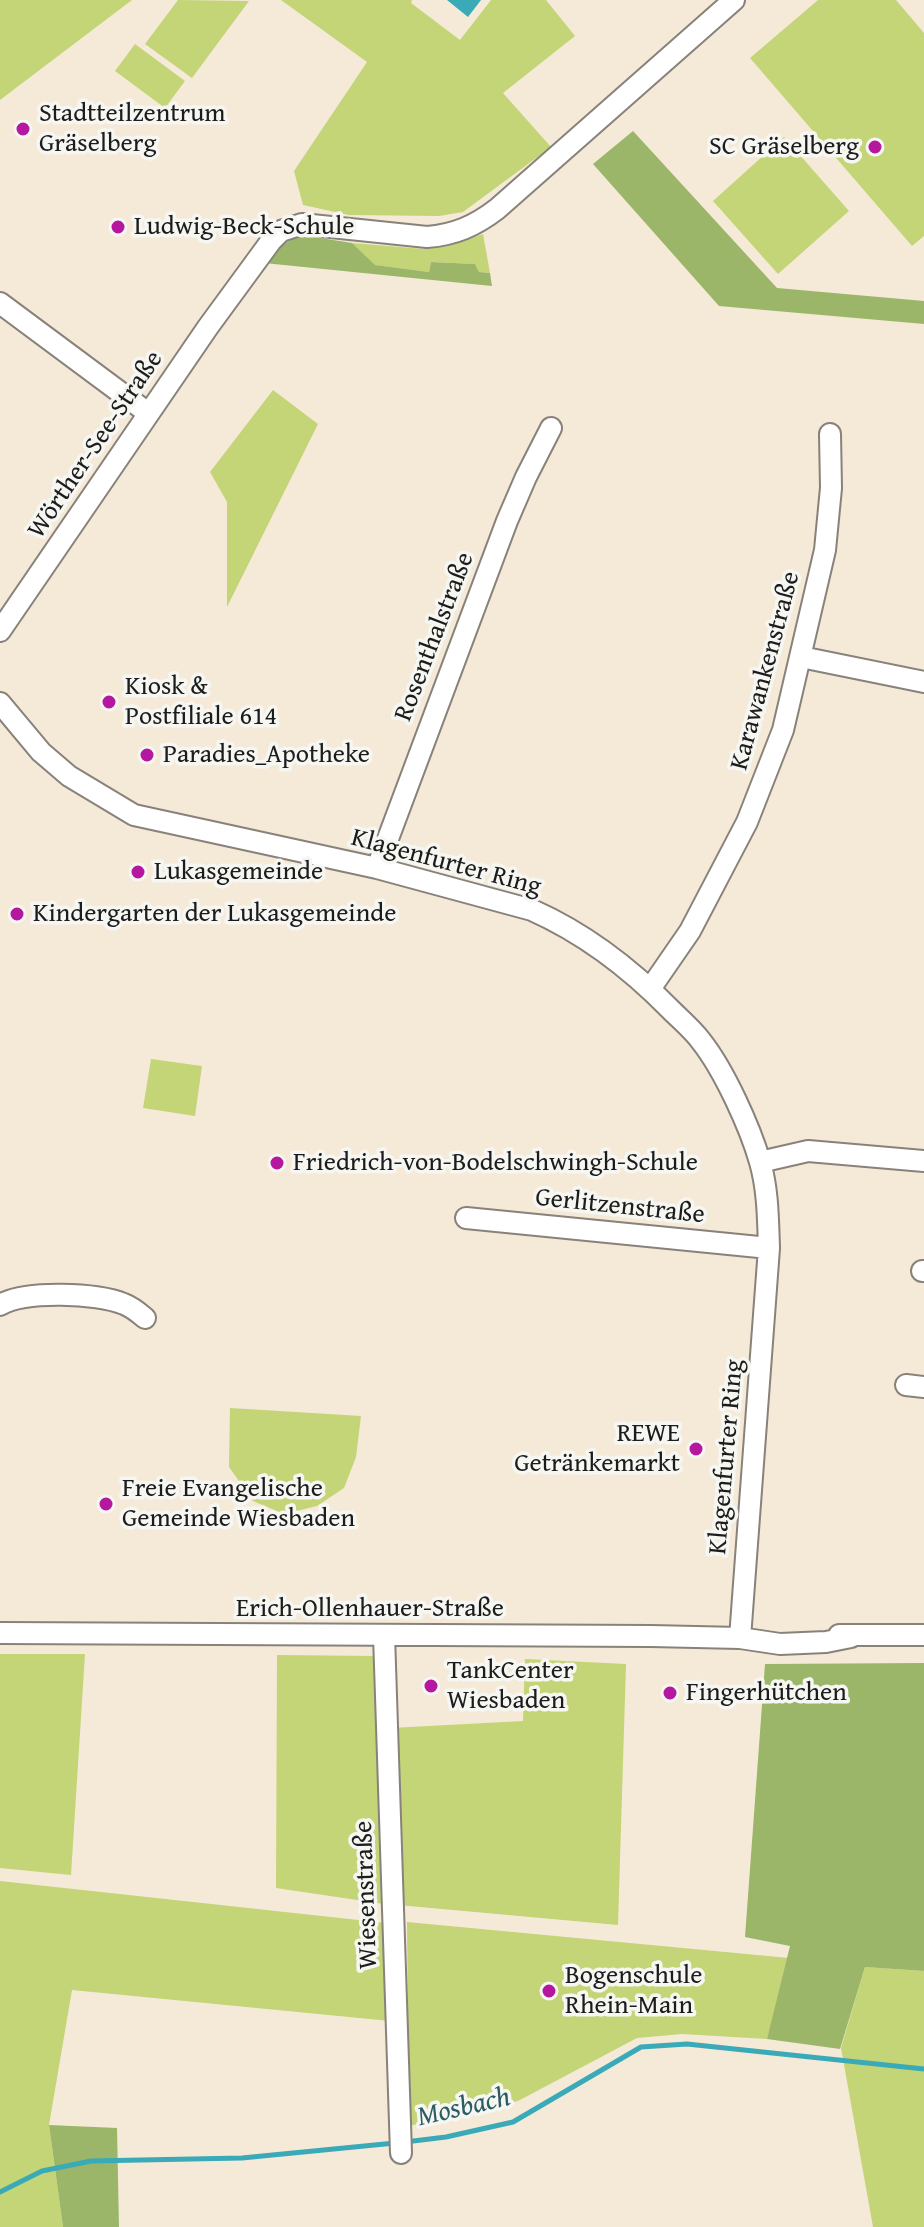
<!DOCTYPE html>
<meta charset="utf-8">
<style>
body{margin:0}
canvas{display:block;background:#f5e9d8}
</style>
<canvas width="924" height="2227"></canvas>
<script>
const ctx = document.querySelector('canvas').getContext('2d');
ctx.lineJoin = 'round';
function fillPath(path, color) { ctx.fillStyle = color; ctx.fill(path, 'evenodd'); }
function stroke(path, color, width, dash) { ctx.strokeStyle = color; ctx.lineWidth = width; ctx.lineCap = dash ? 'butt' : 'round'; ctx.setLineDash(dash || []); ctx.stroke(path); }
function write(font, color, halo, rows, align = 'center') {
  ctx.font = font + ' "Gentium Book Plus",serif'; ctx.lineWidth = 7; ctx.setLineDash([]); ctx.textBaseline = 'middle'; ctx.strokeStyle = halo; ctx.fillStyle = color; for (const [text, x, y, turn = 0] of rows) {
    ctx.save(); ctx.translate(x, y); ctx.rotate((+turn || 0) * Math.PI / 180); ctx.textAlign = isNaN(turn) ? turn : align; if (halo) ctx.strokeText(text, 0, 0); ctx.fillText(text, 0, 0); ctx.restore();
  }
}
const green = new Path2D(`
 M0,0H132L0,100Z
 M178,0L249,1L192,78L145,44Z
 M281,0H412L411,3L460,40L491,0H546L575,36L503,93L551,147L463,212L439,216L349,215L303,205L294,171L367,62Z
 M818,0H896L924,33V236L912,246L750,58Z
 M135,44L185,81L165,108L115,71Z
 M784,137L849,211L778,274L713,201Z
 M483,234L490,273L479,272L475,264L431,262L429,272L374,265L352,243L424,249L449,246Z
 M273,390L318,424L227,607V502L210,472Z
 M151,1059L202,1066L195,1116L143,1108Z
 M230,1408L361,1416L356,1457L344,1488L317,1506L284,1514L253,1501L229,1467Z
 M0,1654H85L71,1875L0,1868Z
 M277,1655L379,1656L384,1904L276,1888Z
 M525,1659L626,1664L618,1925L398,1905L391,1728L523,1721Z
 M0,1881L386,1923L390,2021L72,1990L49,2125L63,2227H0Z
 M407,1922L789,1958L767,2039L682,2034L637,2038L518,2101L409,2126Z
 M865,1967L924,1971V2227H873L841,2048Z`);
const forest = new Path2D(`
 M633,131L777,288L924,301V324L719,306L593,164Z
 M308,236L352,243L375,265L429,272L431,262L475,264L479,272L490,273L492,286L264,263C278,249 287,237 308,236Z
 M924,1663V1971L865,1967L840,2049L767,2039L790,1946L745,1937L765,1664Z
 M49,2125L117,2128L119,2227H63Z`);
const water = new Path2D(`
 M447,0H481L468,17Z`);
const stream = new Path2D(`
 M405,2142L446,2137L513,2122L641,2047L687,2044L924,2069
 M0,2192L42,2171L91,2161L242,2158L395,2143`);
const minor = new Path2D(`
 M0,303L148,413
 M0,631L208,327L271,241L281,231L302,224L427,237C454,235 475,226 497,209L734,0
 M801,657L924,682
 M0,703L41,752L69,776L134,815L377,868L532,910C586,934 630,968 671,1010C681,1020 693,1030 701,1041C724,1070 750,1127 760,1162C768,1190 768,1219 769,1248L740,1638
 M377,868L507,521L526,477L551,428
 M650,989L690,931L747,822L783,730L825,550L831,488L830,434
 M760,1162L808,1151L924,1161
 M466,1218L769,1248
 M922,1271H924
 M0,1305C25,1290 97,1293 124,1304C132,1307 138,1312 145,1318
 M906,1385L924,1387
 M0,1633L651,1636L740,1638L780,1644L826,1642L851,1637
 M384,1635L401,2153
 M839,1635H924`);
const markers = [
 [23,129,8,"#b5179e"],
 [875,147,8,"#b5179e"],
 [118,227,8,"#b5179e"],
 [109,702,8,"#b5179e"],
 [147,755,8,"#b5179e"],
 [138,872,8,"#b5179e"],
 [17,914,8,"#b5179e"],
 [277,1163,8,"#b5179e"],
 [696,1449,8,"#b5179e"],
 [106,1504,8,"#b5179e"],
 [431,1686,8,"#b5179e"],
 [670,1693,8,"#b5179e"],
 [549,1991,8,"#b5179e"]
];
const poiNames = [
 ["Stadtteilzentrum",39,114],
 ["Gräselberg",39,144],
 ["SC Gräselberg",859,147,"right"],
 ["Ludwig-Beck-Schule",134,227],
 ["Kiosk &",125,687],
 ["Postfiliale 614",125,717],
 ["Paradies_Apotheke",163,755],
 ["Lukasgemeinde",154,872],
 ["Kindergarten der Lukasgemeinde",33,914],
 ["Friedrich-von-Bodelschwingh-Schule",293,1163],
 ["REWE",680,1434,"right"],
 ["Getränkemarkt",680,1464,"right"],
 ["Freie Evangelische",122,1489],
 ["Gemeinde Wiesbaden",122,1519],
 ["TankCenter",447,1671],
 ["Wiesbaden",447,1701],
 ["Fingerhütchen",686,1693],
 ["Bogenschule",565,1976],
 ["Rhein-Main",565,2006]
];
const streetNames = [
 ["Wörther-See-Straße",96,445,-56],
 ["Rosenthalstraße",435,637,-69],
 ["Karawankenstraße",766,671,-75],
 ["Klagenfurter Ring",446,863,15],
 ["Gerlitzenstraße",620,1207,6],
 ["Klagenfurter Ring",727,1457,-85],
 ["Erich-Ollenhauer-Straße",370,1609],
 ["Wiesenstraße",367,1895,-92]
];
const waterNames = [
 ["Mosbach",464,2108,-13]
];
fillPath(green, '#c4d577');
fillPath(forest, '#9bb668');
fillPath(water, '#3aaab8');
stroke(stream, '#3aaab8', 5);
stroke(minor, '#88827a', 24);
stroke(minor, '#fff', 20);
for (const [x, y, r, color] of markers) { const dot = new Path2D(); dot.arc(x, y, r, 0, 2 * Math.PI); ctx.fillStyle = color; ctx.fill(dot); stroke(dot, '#f6f6f2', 3); }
write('26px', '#1c1c1c', '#f6f6f2', poiNames, 'left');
write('26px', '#1c1c1c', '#f6f6f2', streetNames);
write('italic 28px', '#2a5c62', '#f6f6f2', waterNames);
</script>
